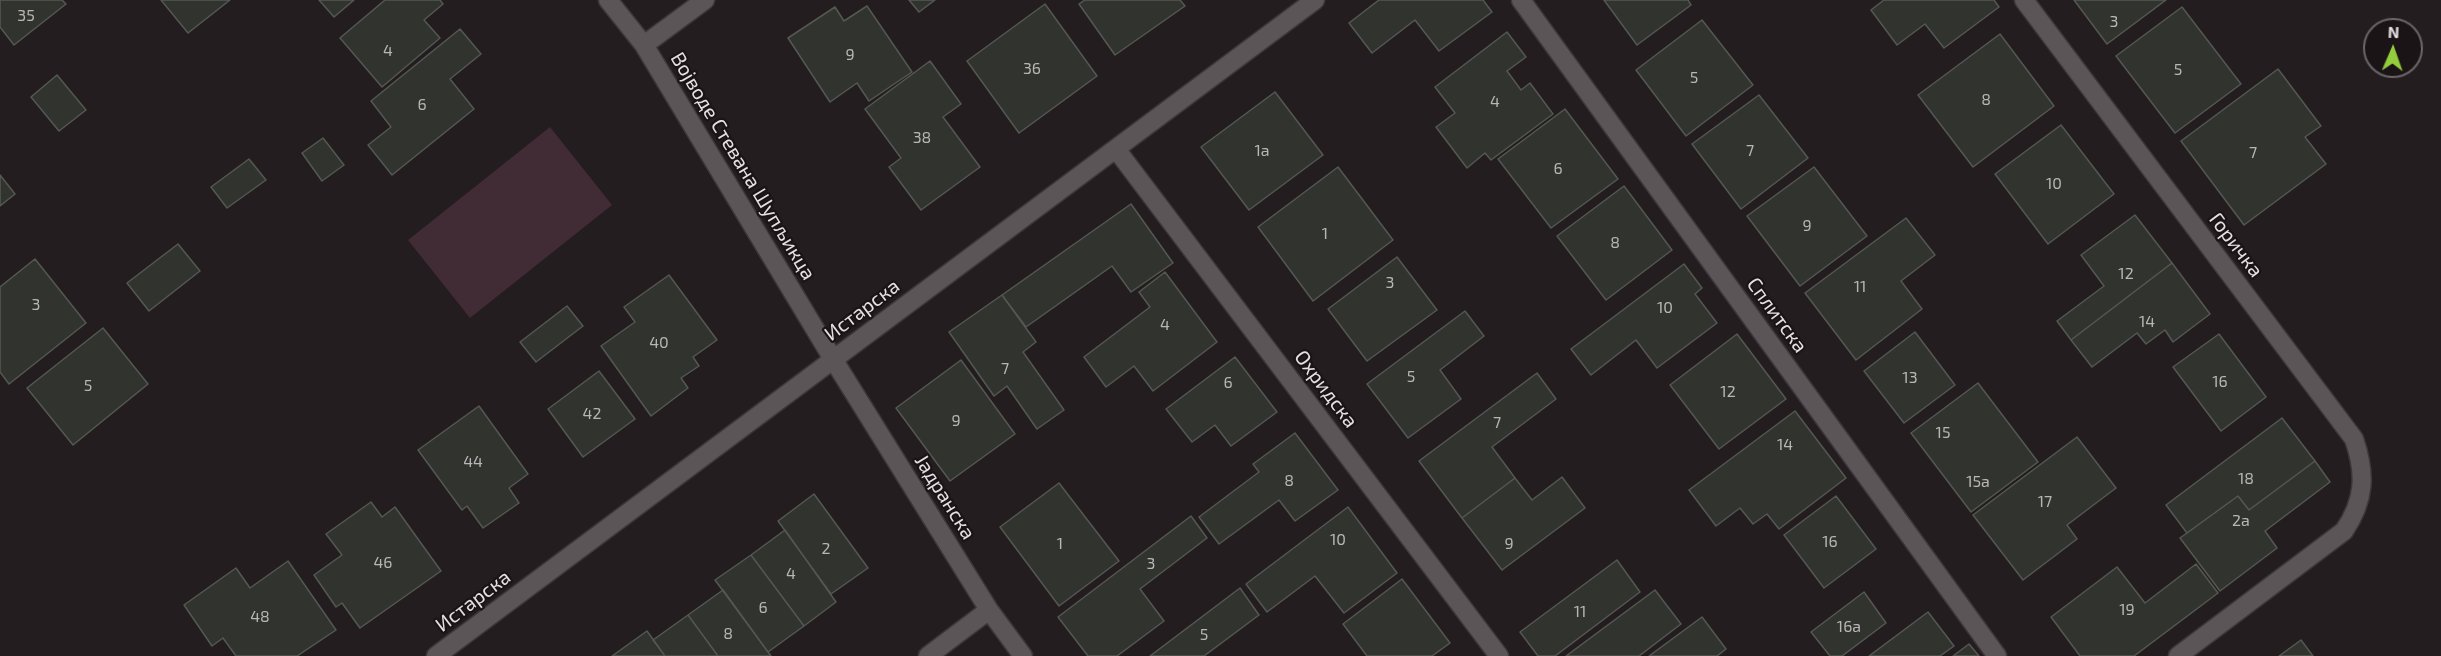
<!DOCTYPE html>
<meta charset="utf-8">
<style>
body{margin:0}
#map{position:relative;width:2441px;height:656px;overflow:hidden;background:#231d20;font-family:"Exo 2",sans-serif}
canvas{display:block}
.north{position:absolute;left:2363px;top:18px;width:60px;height:60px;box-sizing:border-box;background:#1a1417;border:2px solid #6b6669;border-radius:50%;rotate:2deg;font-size:16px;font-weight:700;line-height:24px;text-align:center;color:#e5e1e3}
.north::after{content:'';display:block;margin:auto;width:21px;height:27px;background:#93cc3d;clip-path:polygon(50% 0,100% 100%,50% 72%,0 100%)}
</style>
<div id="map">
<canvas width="2441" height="656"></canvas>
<div class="north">N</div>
</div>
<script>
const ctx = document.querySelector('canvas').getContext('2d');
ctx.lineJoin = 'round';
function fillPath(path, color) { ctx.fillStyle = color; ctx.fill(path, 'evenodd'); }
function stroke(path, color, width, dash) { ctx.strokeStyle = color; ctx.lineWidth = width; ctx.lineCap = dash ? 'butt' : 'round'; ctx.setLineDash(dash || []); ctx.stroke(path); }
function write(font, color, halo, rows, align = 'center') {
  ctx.font = font + ' "Exo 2",sans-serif'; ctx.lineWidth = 4.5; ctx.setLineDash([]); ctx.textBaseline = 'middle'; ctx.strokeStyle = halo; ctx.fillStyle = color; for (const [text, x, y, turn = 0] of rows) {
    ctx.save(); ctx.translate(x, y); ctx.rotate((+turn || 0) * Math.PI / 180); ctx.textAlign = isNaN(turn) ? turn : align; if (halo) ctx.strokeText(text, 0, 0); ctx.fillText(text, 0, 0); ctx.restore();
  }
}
const green = new Path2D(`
 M550,127L612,205L470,318L408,240Z`);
const building = new Path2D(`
 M0,0H62L66,4L14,45L0,27Z
 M161,0H230L188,33Z
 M319,0H354L334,17Z
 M385,0H440L443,4L424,20L440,38L382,87L340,38Z
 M909,0H935L919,12Z
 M1085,0H1180L1185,6L1115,55L1079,4Z
 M1379,0H1483L1492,12L1439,51L1415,20L1372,53L1349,23Z
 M1604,0H1688L1691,5L1637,45Z
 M1884,0H1994L1999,7L1944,48L1925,24L1897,45L1871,10Z
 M2074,0H2166L2107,44Z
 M1045,4L1097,76L1019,133L967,61Z
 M867,6L912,72L869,101L857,83L830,102L788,38L835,7L844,21Z
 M2182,7L2241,84L2175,133L2116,56Z
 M1702,20L1753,85L1686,136L1636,70Z
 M460,29L481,54L450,79L474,109L392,175L368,145L391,127L371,101Z
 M1507,32L1526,57L1507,71L1521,90L1530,83L1553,114L1491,160L1485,153L1467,168L1436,127L1455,113L1435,87Z
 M2000,34L2054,106L1973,167L1918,95Z
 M930,61L961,104L943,117L980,167L921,210L889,167L901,158L865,109Z
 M2278,69L2321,126L2305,137L2326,164L2244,225L2181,141Z
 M57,75L86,110L59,131L31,97Z
 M1275,92L1323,155L1249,210L1201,147Z
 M1759,95L1808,158L1741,209L1692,144Z
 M1565,109L1618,179L1551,228L1498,159Z
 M2061,125L2114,194L2048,244L1995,174Z
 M323,138L344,165L322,181L302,153Z
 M249,159L266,180L227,208L211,187Z
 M1338,167L1393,240L1313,301L1258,227Z
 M1814,167L1867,236L1800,286L1747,216Z
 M0,175L15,194L0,206Z
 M1624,186L1672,250L1606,300L1557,236Z
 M1131,204L1173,263L1131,292L1112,266L1026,327L1002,295Z
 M2135,215L2172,263L2071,340L2057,321L2104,286L2081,255Z
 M1906,218L1935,255L1901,281L1922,309L1856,360L1805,293Z
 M178,244L200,271L149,311L127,283Z
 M1397,257L1437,310L1367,361L1328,309Z
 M35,259L86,323L9,384L0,372V287Z
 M2172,263L2210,314L2173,342L2165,330L2146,344L2137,333L2092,367L2071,340Z
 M1684,264L1702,288L1695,294L1717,323L1657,368L1636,340L1591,375L1571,349Z
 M1165,272L1217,342L1153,391L1134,366L1106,387L1084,357L1150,307L1139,292Z
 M669,275L717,340L693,357L699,366L681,378L688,388L651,416L601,346L635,322L624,307Z
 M1002,295L1036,342L1023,352L1064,410L1037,429L1007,386L994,396L949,332Z
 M567,306L583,326L536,362L520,342Z
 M1465,311L1484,336L1440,370L1461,399L1408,438L1367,384Z
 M103,328L148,384L73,445L27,388Z
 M1915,332L1955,385L1904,423L1864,371Z
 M1737,334L1786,399L1719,449L1670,385Z
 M2219,334L2266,397L2221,431L2173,367Z
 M1235,357L1277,412L1231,446L1215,425L1192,442L1166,409Z
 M961,360L1015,434L950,481L896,408Z
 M599,371L635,419L583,457L548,409Z
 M1537,373L1556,399L1492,447L1515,478L1462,518L1419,461Z
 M1978,383L2038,462L1971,512L1911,433Z
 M479,406L528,474L509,488L519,503L483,528L467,506L462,510L418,450Z
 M1795,411L1846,478L1779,529L1767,514L1753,524L1740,508L1716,526L1689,490Z
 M2282,418L2315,461L2249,510L2238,496L2187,533L2166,505Z
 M1295,433L1338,490L1295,521L1279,500L1219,544L1199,517L1259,472L1253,464Z
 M2077,437L2116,488L2067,525L2077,539L2023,580L1973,515Z
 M2315,461L2330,482L2265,531L2277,548L2220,591L2180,538L2238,496L2249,510Z
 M1562,477L1585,508L1502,570L1462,518L1515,478L1532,500Z
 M1059,483L1119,561L1059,606L1000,527Z
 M814,494L868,568L831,594L778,521Z
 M1836,496L1876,549L1824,588L1784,535Z
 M371,502L382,517L395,507L441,571L360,628L342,603L336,607L314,575L342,555L326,534Z
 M1348,507L1397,573L1344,613L1315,576L1267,612L1246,584Z
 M1191,516L1207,538L1140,589L1164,621L1117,656H1088L1058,617Z
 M785,530L836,602L804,626L751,555Z
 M751,555L804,626L768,652L715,580Z
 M1617,560L1640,592L1555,656H1538L1520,632Z
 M288,561L336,630L297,656H236L223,638L212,646L184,605L236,568L250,588Z
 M2196,564L2218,593L2134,656H2080L2051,617L2117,567L2145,603Z
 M1402,579L1450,643L1432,656H1367L1343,624Z
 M1240,588L1259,615L1204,656H1150Z
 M723,590L768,652L771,656H718L688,615Z
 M1655,590L1681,624L1639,656H1566Z
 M1864,592L1886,623L1842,656H1830L1811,632Z
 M1928,612L1954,646L1940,656H1869Z
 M688,615L718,656H665L653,640Z
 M1702,617L1726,649L1717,656H1649Z
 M647,631L665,656H612Z
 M2301,640L2313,656H2279Z
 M1969,644L1979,656H1953Z`);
const minor = new Path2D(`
 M608,0L644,45L833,359L989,610L1023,656
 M1521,0L1997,656
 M2024,0L2354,439C2366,474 2365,500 2344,531L2178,656
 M644,45L705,0
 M1116,149L1499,656
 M436,656L1315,0
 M928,656L989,610`);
const numberNames = [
 ["35",26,16],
 ["3",2114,22],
 ["4",388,51],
 ["9",850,55],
 ["36",1032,69],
 ["5",2178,70],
 ["5",1694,78],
 ["8",1986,100],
 ["4",1495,102],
 ["6",422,105],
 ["38",922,138],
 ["1a",1262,151],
 ["7",1750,151],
 ["7",2253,153],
 ["6",1558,169],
 ["10",2054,184],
 ["9",1807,226],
 ["1",1325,234],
 ["8",1615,243],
 ["12",2126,274],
 ["3",1390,283],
 ["11",1860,287],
 ["3",36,305],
 ["10",1665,308],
 ["14",2147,322],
 ["4",1165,325],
 ["40",659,343],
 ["7",1005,369],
 ["5",1411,377],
 ["13",1910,378],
 ["16",2220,382],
 ["6",1228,383],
 ["5",88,386],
 ["12",1728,392],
 ["42",592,414],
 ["9",956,421],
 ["7",1497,423],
 ["15",1943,433],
 ["14",1785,445],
 ["44",473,462],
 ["18",2246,479],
 ["8",1289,481],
 ["15a",1978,482],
 ["17",2045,502],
 ["2a",2241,521],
 ["10",1338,540],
 ["16",1830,542],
 ["1",1060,544],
 ["9",1509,544],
 ["2",826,549],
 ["46",383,563],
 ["3",1151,564],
 ["4",791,574],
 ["6",763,608],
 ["19",2127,610],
 ["11",1580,612],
 ["48",260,617],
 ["16a",1849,627],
 ["8",728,634],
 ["5",1204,635]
];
const streetNames = [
 ["Војводе Стевана Шупљикца",743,166,59],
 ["Горичка",2236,245,53],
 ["Истарска",862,310,-37],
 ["Сплитска",1777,315,54],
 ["Охридска",1326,389,53],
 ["Јадранска",945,497,58],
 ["Истарска",473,601,-37]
];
fillPath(green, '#412b35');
fillPath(building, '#31332e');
stroke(building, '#555852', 1.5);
stroke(minor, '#3c373a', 21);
stroke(minor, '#5c5558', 18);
write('16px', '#b8b6b6', null, numberNames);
write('20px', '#e5e1e3', '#1a1417', streetNames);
</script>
